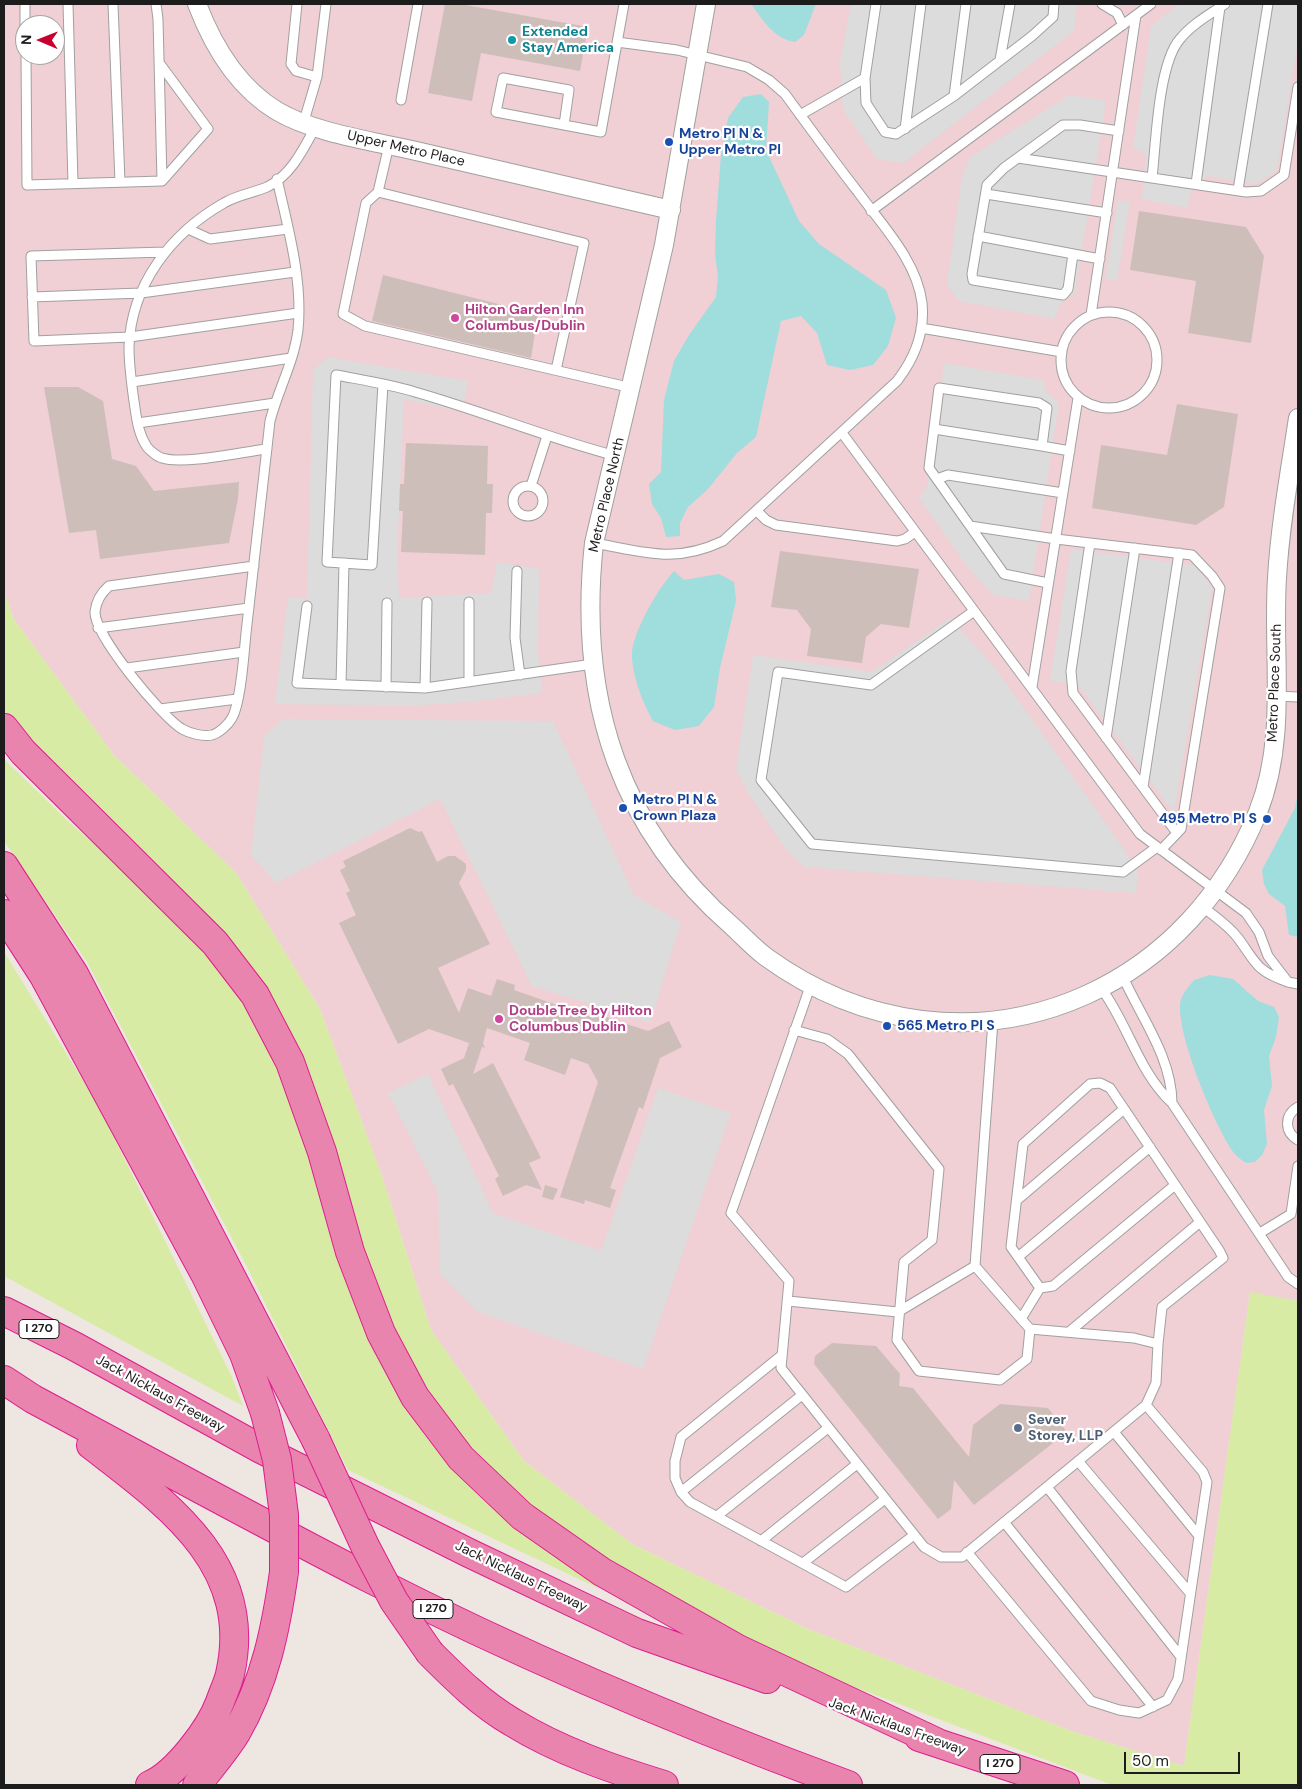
<!DOCTYPE html>
<style>
body{margin:0}
#map{position:relative;width:1302px;height:1789px;overflow:hidden;background:#eee6e1;font-family:"DM Sans",sans-serif}
canvas{display:block}
.frame{position:absolute;inset:0;border:5px solid #1c1c1c;pointer-events:none}
.north{position:absolute;left:15px;top:15px;width:50px;height:50px;box-sizing:border-box;background:#fff;border:1px solid #a4a4a4;border-radius:50%;rotate:271deg;font-size:14px;font-weight:700;line-height:20px;text-align:center;color:#1c1c1c}
.north::after{content:'';display:block;margin:auto;width:18px;height:22px;background:#c80030;clip-path:polygon(50% 0,100% 100%,50% 72%,0 100%)}
.scale{position:absolute;left:1124px;top:1752px;width:116px;height:22px;box-sizing:border-box;border:2px solid #1c1c1c;border-top:0;padding-left:6px;font-size:15px;line-height:18px;white-space:nowrap;color:#1c1c1c;-webkit-text-stroke:4px #fff;paint-order:stroke}
</style>
<div id="map">
<canvas width="1302" height="1789"></canvas>
<div class="frame"></div>
<div class="north">N</div>
<div class="scale">50 m</div>
</div>
<script>
const ctx = document.querySelector('canvas').getContext('2d');
ctx.lineJoin = 'round';
function fillPath(path, color) { ctx.fillStyle = color; ctx.fill(path, 'evenodd'); }
function stroke(path, color, width, dash) { ctx.strokeStyle = color; ctx.lineWidth = width; ctx.lineCap = dash ? 'butt' : 'round'; ctx.setLineDash(dash || []); ctx.stroke(path); }
function write(font, color, halo, rows, align = 'center') {
  ctx.font = font + ' "DM Sans",sans-serif'; ctx.lineWidth = 4.5; ctx.setLineDash([]); ctx.textBaseline = 'middle'; ctx.strokeStyle = halo; ctx.fillStyle = color; for (const [text, x, y, turn = 0] of rows) {
    ctx.save(); ctx.translate(x, y); ctx.rotate((+turn || 0) * Math.PI / 180); ctx.textAlign = isNaN(turn) ? turn : align; if (halo) ctx.strokeText(text, 0, 0); ctx.fillText(text, 0, 0); ctx.restore();
  }
}
const commercial = new Path2D(`
 M4,4H1298V1301L1250,1293L1184,1766L1074,1732L808,1629L632,1544L524,1461L431,1330L382,1176L320,1009L236,873L113,754L13,618L4,590ZM25,25H55V55H25Z`);
const grass = new Path2D(`
 M4,590L13,618L113,754L236,873L320,1009L382,1176L431,1330L524,1461L632,1544L808,1629L1074,1732L1184,1766L1250,1292L1298,1301V1785H1112L807,1669L625,1575L506,1488L460,1440L407,1364L270,1007L23,736L4,710Z
 M4,759L70,823L187,923L247,1006L284,1081L382,1360L601,1583L598,1588L348,1470L248,1269L87,962L4,841Z
 M4,952L98,1105L231,1375L243,1406L4,1276Z`);
const parking = new Path2D(`
 M851,4H1077L1074,31L903,163L877,159L843,110L840,62Z
 M1179,4H1298V43L1277,170L1257,184L1207,176L1190,193L1187,208L1142,199L1146,154L1133,148L1151,26Z
 M1070,95L1106,101L1075,293L1060,304L1054,319L959,301L947,285L962,176L970,157Z
 M1118,200L1130,202L1117,281L1105,279Z
 M327,357L468,381L462,412L404,399L397,555L399,598L491,593L497,562L539,569L538,652L542,693L477,701L409,706L275,704L288,597L307,599L313,370Z
 M944,363L1043,380L1046,392L1059,403L1029,601L993,595L968,568L919,498L928,484Z
 M1071,549L1196,566L1212,588L1174,813L1079,686L1050,680Z
 M950,618L996,669L1122,846L1138,874L1136,893L804,867L785,848L748,793L736,769L753,655L872,672Z
 M282,719L553,721L634,895L681,922L650,1023L532,986L440,799L276,883L251,855L264,737Z
 M428,1074L493,1213L601,1251L658,1088L731,1113L643,1369L478,1312L440,1274L438,1193L388,1093Z`);
const water = new Path2D(`
 M751,4H816L804,35L795,42C773,38 764,21 751,4Z
 M761,94L769,102L766,150L799,221L819,244L886,290L896,318L888,346L873,365L850,370L827,365L817,333L801,316L781,321L756,437L737,453L708,489L688,507L680,523V536L666,537L661,518L652,504L649,484L661,472L664,400L674,361L689,335L716,297L718,277L715,254L716,221L721,155L728,118L743,97Z
 M674,571L684,580L719,574L734,582L736,601L720,668L714,707L699,726L675,730L653,721C643,703 631,673 632,652C634,630 659,587 674,571Z
 M1298,793V937L1289,935L1285,906L1269,894L1264,884L1262,870L1295,808Z
 M1210,975L1233,979L1258,1001L1274,1007L1279,1017L1276,1037L1269,1056L1272,1086L1264,1110L1267,1144L1262,1155L1255,1162L1246,1163C1242,1160 1237,1157 1234,1153C1216,1129 1173,1028 1181,999C1183,993 1190,985 1194,980Z`);
const building = new Path2D(`
 M445,4H460L588,27L580,71L481,53L472,101L428,93Z
 M1139,211L1246,227L1264,256L1251,343L1188,333L1196,281L1130,270Z
 M383,275L538,314L531,358L372,321Z
 M44,387H78L103,401L112,459L136,466L154,491L239,482L238,499L229,543L100,559L96,530L69,533Z
 M1177,404L1238,414L1224,507L1196,525L1092,508L1101,445L1167,455Z
 M406,443L488,446L487,484H493L492,513H486L485,555L401,552L403,511H399L400,484H404Z
 M780,551L919,569L909,628L881,624L866,637L862,663L807,656L811,629L797,610L771,607Z
 M410,828L419,832L422,831L437,862L448,856H455L466,864V870L459,883L490,944L438,968L459,1013L468,988L491,996L497,979L515,985L514,990L594,1018L596,1014L648,1031L669,1021L682,1047L660,1058L643,1109L639,1107L610,1188L616,1190L610,1208L585,1200L584,1204L560,1197L598,1082L588,1064L571,1058L565,1075L524,1060L530,1043L487,1028L483,1043L485,1048L482,1047L473,1074L493,1063L541,1158L529,1163L542,1190L526,1185L503,1196L495,1179L499,1176L453,1084L449,1086L441,1069L464,1058L469,1043L429,1029L398,1044L339,923L356,915L346,893L350,891L340,870L346,867L343,861Z
 M545,1185L558,1189L553,1200L542,1197Z
 M832,1343L876,1346L900,1374L899,1386L913,1388L969,1457L973,1425L1000,1404L1048,1408L1067,1432L974,1505L954,1480L951,1509L938,1519L814,1364L815,1356Z`);
const lane = new Path2D(`
 M25,4V25
 M68,4L73,183
 M113,4L120,182
 M297,4L291,64L296,71L317,77
 M1102,4L1117,13L1123,25
 M26,55L27,185L162,181L158,19L156,4
 M1000,60L1010,4
 M160,64L208,129L162,181
 M865,78L866,103L885,132L896,134L954,96L1032,36L1053,17L1054,4
 M954,96L966,4
 M401,100L418,4
 M800,115L865,78L876,4
 M304,121L317,77L326,4
 M564,125L569,90L503,78L496,112L601,132L624,4
 M905,129L921,4
 M389,145L378,192L366,203L343,314L365,326L632,388
 M1018,158L1246,192L1261,191L1284,175L1298,87
 M1152,178C1156,144 1158,64 1180,39C1191,25 1210,14 1225,4
 M1196,184L1220,7
 M1238,190L1268,4
 M378,192L584,243L556,370
 M986,194L1107,213
 M871,211L1151,4
 M188,229L210,239L288,229
 M978,236L1100,259
 M165,252L31,256L34,341L130,337L298,313
 M1073,254L1068,289L1063,295L973,280L972,274L987,185L1004,168L1063,125H1080L1119,131
 M32,297L141,293L295,272
 M1061 360a48 48 0 1 1 96 0a48 48 0 1 1-96 0Z
 M1091,315L1136,15
 M921,328L1062,352
 M132,382L291,358
 M383,384L372,565L327,562L336,375C362,380 389,384 415,392C482,411 547,438 616,456
 M138,423L275,403
 M934,429L1042,446
 M842,433L1140,834L1246,913L1259,932L1268,956L1288,982C1256,971 1257,964 1238,938C1228,925 1215,917 1203,907
 M267,449C241,452 185,465 162,458C158,457 150,451 147,447C139,435 137,422 135,408C132,388 129,367 129,347C131,285 171,233 224,203C237,195 253,193 267,187C291,176 304,148 316,126
 M937,479L948,475L1063,493
 M513 501a15 15 0 1 1 30 0a15 15 0 1 1-30 0Z
 M531,486L547,436
 M757,511L766,520L776,525L897,541L905,539L915,532
 M970,526L1056,539L1192,555L1212,576L1220,588L1181,829L1161,850
 M594,543C645,552 674,564 723,541L897,381C914,359 925,332 922,303C917,261 882,225 858,192C833,160 809,127 785,94L769,80L747,67L677,50L617,42
 M1090,543L1071,671L1073,693L1177,833
 M254,566L109,586C101,593 96,601 95,612C94,635 161,716 182,729C189,733 203,737 212,735C219,733 228,725 232,718C241,702 244,653 246,633C254,562 262,492 270,421C278,390 294,362 298,330C303,280 288,228 277,179
 M517,571L515,638L520,675
 M1048,583L1004,574L929,468L939,388L1039,403L1047,408L1042,446L1070,451
 M307,606L297,683L425,688L593,664
 M974,611L871,685L778,672L761,780L812,844L1123,872L1157,847
 M98,628L249,608
 M127,668L244,652
 M469,682V602
 M341,685L344,563
 M386,687L387,603
 M1032,687L1078,398
 M425,688L427,602
 M1277,696L1298,697
 M160,709L237,699
 M1106,738L1135,548
 M1143,787L1179,553
 M1288,982L1298,984
 M1101,988C1128,1024 1139,1073 1172,1103C1172,1058 1141,1017 1123,977
 M794,1030L827,1039L848,1054L939,1169L932,1240L904,1262L897,1340L919,1371L1000,1380L1027,1359L1030,1329
 M1172,1103L1288,1277L1298,1284
 M1298,1107C1284,1115 1284,1132 1298,1140
 M1017,1200L1124,1109
 M1260,1233L1291,1214L1298,1166
 M1018,1257L1150,1147
 M975,1266L993,1021
 M1040,1288L1053,1286L1175,1185
 M788,1301L898,1312L975,1266L1030,1329L1134,1338L1158,1344L1156,1383L1146,1405L962,1557H941L924,1547L781,1368L789,1281L731,1213L811,984
 M1021,1319L1040,1288L1011,1247L1023,1144L1090,1084L1100,1083L1110,1088L1219,1250L1223,1258L1162,1307L1158,1344
 M1069,1332L1200,1222
 M782,1355L681,1437L675,1461V1478L681,1492L690,1502L846,1587L914,1535
 M1114,1432L1199,1536
 M1078,1461L1190,1593
 M1047,1487L1181,1657
 M681,1492L802,1395
 M717,1516L828,1428
 M1004,1522L1153,1707
 M761,1541L857,1464
 M967,1552L1091,1701L1119,1710L1139,1713L1167,1700L1178,1679L1207,1482L1203,1472L1146,1405
 M803,1563L885,1499`);
const street = new Path2D(`
 M197,4C213,46 237,87 277,111C314,133 373,141 416,151C501,171 586,191 671,210
 M706,4L664,245L594,543C586,617 590,690 616,761C640,826 681,882 733,927C744,937 754,948 766,957C861,1026 979,1043 1086,995C1166,959 1225,893 1258,812C1288,737 1272,656 1277,578C1280,525 1290,471 1298,418`);
const highway = new Path2D(`
 M4,728L23,752L215,943L255,995L290,1062L322,1152L350,1252L381,1333L415,1397L461,1458L522,1516L602,1572L738,1649L936,1742
 M4,866L74,974L316,1440
 M4,914L44,976L205,1274L244,1354L265,1413
 M4,1311L74,1346L261,1449L469,1553L637,1633L767,1679
 M4,1380L33,1399C145,1459 256,1520 369,1578C524,1657 685,1725 848,1785
 M91,1445C166,1503 255,1564 230,1674C228,1683 223,1693 220,1702C210,1729 176,1774 150,1785
 M430,1653C455,1678 481,1704 512,1722C559,1751 612,1769 664,1785
 M919,1737L1065,1785
 M197,1785C210,1768 225,1751 236,1733C265,1683 276,1628 284,1572`);
const highwayBridge = new Path2D(`
 M265,1413L277,1460L284,1515V1572
 M316,1440L365,1546L394,1601L430,1653`);
const markers = [
 [512,40,5,"#0f9aa8"],
 [669,142,5,"#1a4fb4"],
 [455,318,5,"#d1479c"],
 [623,808,5,"#1a4fb4"],
 [1267,819,5,"#1a4fb4"],
 [499,1019,5,"#d1479c"],
 [887,1026,5,"#1a4fb4"],
 [1018,1428,5,"#5c6f8a"]
];
const shields = [
 [39,1329,40],
 [433,1609,40],
 [1000,1764,40]
];
const shieldNames = [
 ["I 270",39,1329],
 ["I 270",433,1609],
 ["I 270",1000,1764]
];
const cultureNames = [
 ["Extended",522,32],
 ["Stay America",522,48]
];
const transitNames = [
 ["Metro Pl N &",679,134],
 ["Upper Metro Pl",679,150],
 ["Metro Pl N &",633,800],
 ["Crown Plaza",633,816],
 ["495 Metro Pl S",1257,819,"right"],
 ["565 Metro Pl S",897,1026]
];
const streetNames = [
 ["Upper Metro Place",406,149,13],
 ["Metro Place North",607,495,-77],
 ["Metro Place South",1275,683,-88],
 ["Jack Nicklaus Freeway",160,1394,29],
 ["Jack Nicklaus Freeway",521,1577,26],
 ["Jack Nicklaus Freeway",897,1727,20]
];
const hotelNames = [
 ["Hilton Garden Inn",465,310],
 ["Columbus/Dublin",465,326],
 ["DoubleTree by Hilton",509,1011],
 ["Columbus Dublin",509,1027]
];
const serviceNames = [
 ["Sever",1028,1420],
 ["Storey, LLP",1028,1436]
];
fillPath(commercial, '#f0cfd5');
fillPath(grass, '#d8eba4');
fillPath(parking, '#dcdcdc');
fillPath(water, '#9fdedd');
fillPath(building, '#cebeba');
stroke(lane, '#a0a0a0', 11);
stroke(street, '#a0a0a0', 20);
stroke(highway, '#dd1d8d', 30);
stroke(lane, '#fff', 9);
stroke(street, '#fff', 18);
stroke(highway, '#e984af', 28);
stroke(highwayBridge, '#dd1d8d', 30, []);
stroke(highwayBridge, '#e984af', 28);
for (const [x, y, r, color] of markers) { const dot = new Path2D(); dot.arc(x, y, r, 0, 2 * Math.PI); ctx.fillStyle = color; ctx.fill(dot); stroke(dot, '#fff', 2); }
for (const [x, y, w] of shields) { const box = new Path2D(); box.roundRect(x - w / 2, y - 9.5, w, 19, 4); ctx.fillStyle = '#fff'; ctx.fill(box); stroke(box, '#1c1c1c', 1); }
write('bold 12px', '#1c1c1c', null, shieldNames);
write('bold 14px', '#0d838f', '#fff', cultureNames, 'left');
write('bold 14px', '#164399', '#fff', transitNames, 'left');
write('14px', '#1c1c1c', '#fff', streetNames);
write('bold 14px', '#b23c85', '#fff', hotelNames, 'left');
write('bold 14px', '#4e5e75', '#fff', serviceNames, 'left');
</script>
